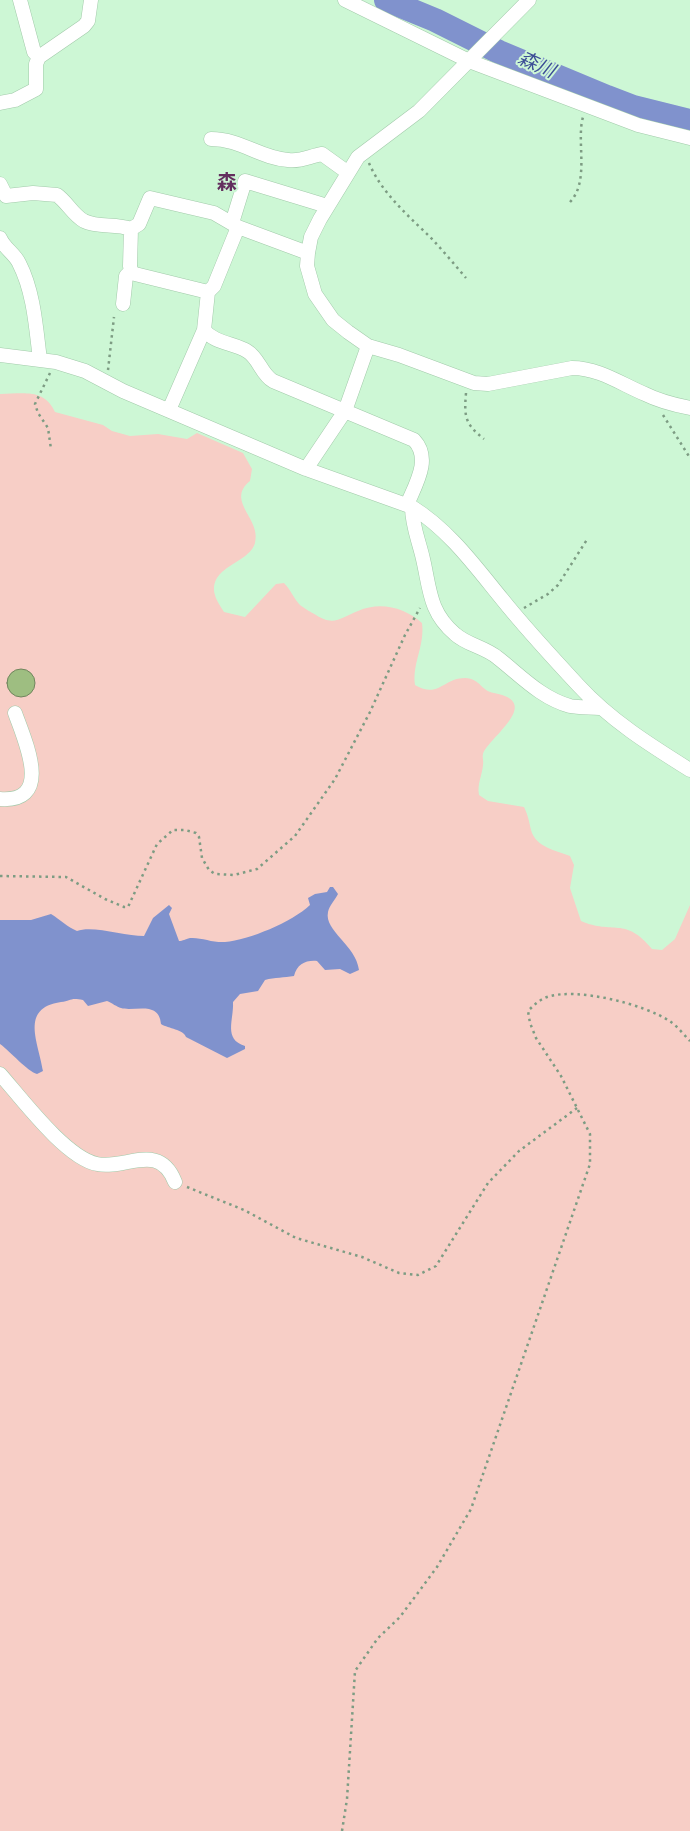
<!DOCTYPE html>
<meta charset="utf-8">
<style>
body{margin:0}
canvas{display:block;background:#cdf7d5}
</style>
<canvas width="690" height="1831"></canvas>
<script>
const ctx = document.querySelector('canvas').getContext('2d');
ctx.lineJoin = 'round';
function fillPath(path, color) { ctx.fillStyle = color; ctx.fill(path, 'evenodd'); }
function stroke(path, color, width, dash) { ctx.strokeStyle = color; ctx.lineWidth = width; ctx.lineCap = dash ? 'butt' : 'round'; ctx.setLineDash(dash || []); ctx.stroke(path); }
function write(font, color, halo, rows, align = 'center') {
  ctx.font = font + ' Poppins,"Noto Sans JP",sans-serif'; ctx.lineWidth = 4; ctx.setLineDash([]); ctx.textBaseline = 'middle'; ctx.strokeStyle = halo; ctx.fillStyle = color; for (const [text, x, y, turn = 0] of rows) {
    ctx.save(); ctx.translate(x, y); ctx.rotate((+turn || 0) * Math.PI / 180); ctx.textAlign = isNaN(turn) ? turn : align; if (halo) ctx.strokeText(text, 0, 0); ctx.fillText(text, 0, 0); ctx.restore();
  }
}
const green = new Path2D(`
 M0,394C23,394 44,388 55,412L103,425L112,431L130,436L158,434L187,439L197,433L243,453L252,469L250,481C225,501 262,519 255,543C249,564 208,566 215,595C216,600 221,607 224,612L245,617L276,584L284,583C291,590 294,599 300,605C304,608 312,613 316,615C334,627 342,617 358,611C381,601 405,608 422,623C425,646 412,663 415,685C439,699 443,678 465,678C481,679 481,691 494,693C544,702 489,737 483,754C482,757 484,762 483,765C482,776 477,784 479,795L488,801L524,807C528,815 529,821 531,830C536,848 556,850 570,856L574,865L570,888L581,921C613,935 625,916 652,949L662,950L675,939L690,905V1831H0Z`);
const water = new Path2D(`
 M330,887H333L338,894C335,900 329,906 328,912C324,931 356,945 359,970L350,974L340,969L325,970L317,961C306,960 297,964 294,976C284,978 275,977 265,980L258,991L240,994L233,1002C234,1020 223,1039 245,1046V1049L227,1058L186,1037C183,1029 169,1029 161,1024C159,1000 134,1012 121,1008C117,1007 112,1003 107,1001L88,1006L83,1000C70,997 71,1001 61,1002C19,1008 39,1043 43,1071L37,1074C27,1071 11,1052 0,1044V920H31L51,914C61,920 67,927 77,931C92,925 125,936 144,936L153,918L169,905L172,908L169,914L179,941C183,941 185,939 190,938C201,937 213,943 225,942C249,940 292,922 310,905L308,898L315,894L327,892Z`);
const river = new Path2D(`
 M386,0L435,20L499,52L607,97L633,107L690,121`);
const building = new Path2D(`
 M7 683a14 14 0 1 1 28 0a14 14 0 1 1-28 0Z`);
const path = new Path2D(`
 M369,163C382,194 410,217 433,240C444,252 455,265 466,278
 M570,202C590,181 576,141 583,117
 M108,370L114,317
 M50,373L35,404L38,413L48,428L51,449
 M466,393C464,417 465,424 484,439
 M663,415L690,458
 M524,608L548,594L558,585L588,538
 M0,876L66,877L105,899L124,907H128L157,844L173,830H185L196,833L199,837L202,858L209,870L215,874L234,875L257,869L295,836L335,779L370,712L405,635L420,608
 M187,1187L244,1210L296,1238L362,1257L399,1273L418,1275L436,1266L488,1183L519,1151L577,1108
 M342,1831L347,1799L355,1671L378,1638L400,1617L437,1567L471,1509L590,1164V1134L561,1076L536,1038L530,1023L528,1011C534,1005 539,1000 547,997C576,987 645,1004 671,1022C678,1027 684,1035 690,1041`);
const minor = new Path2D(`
 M20,0L34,52L39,57
 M345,0L469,61L638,125L690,138
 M529,0L419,111L358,157L320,219L311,237L308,253L307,266L315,294L333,320L348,332L368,346L399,355L474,383L488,384L572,368C599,368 621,384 645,394C659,401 675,405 690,408
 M0,103L15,100L36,89V64L39,57L84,26L88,21L91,0
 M211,139C241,139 260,158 288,160C301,162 310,156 322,154L347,172
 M0,184L6,196L33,193L57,195C67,202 73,215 84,221C98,228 116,223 131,229L130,266L131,271L135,274L208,292L204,330L169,410
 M232,223L245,181L327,206
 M131,229L139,224L150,198L214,213L238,227L308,253
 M0,238C4,248 15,254 19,263C34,292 36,328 40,360
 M208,292L214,286L238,227
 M123,304L126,276L131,271
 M204,330C214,343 234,343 247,351C259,358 261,374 273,381L414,440C432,459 415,485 407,505
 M0,355L56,362L85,371L123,391L306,469L412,507C449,530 475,566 502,599C526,629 552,657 578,685C610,720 650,745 690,770
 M306,469L345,411L368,346
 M412,507C412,526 419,541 423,559C430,589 429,612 455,634C467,645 485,647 498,658C521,676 541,698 570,706C579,708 591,707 600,708
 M0,799C54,803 25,741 15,713
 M0,1074C22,1099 66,1158 97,1164C126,1170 159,1141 175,1182`);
const waterNames = [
 ["森川",536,66,24]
];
const quarterNames = [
 ["森",227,184]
];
fillPath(green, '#f7cec6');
fillPath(water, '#8092cd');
stroke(river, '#8092cd', 24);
fillPath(building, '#9ebe81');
stroke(building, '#71855e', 1);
stroke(minor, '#a2caaa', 15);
stroke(path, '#7d9c83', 2.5, [2.5, 4]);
stroke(minor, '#fff', 14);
write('italic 19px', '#3c4d96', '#cdf7d5', waterNames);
write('bold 20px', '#632f5e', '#cdf7d5', quarterNames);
</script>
